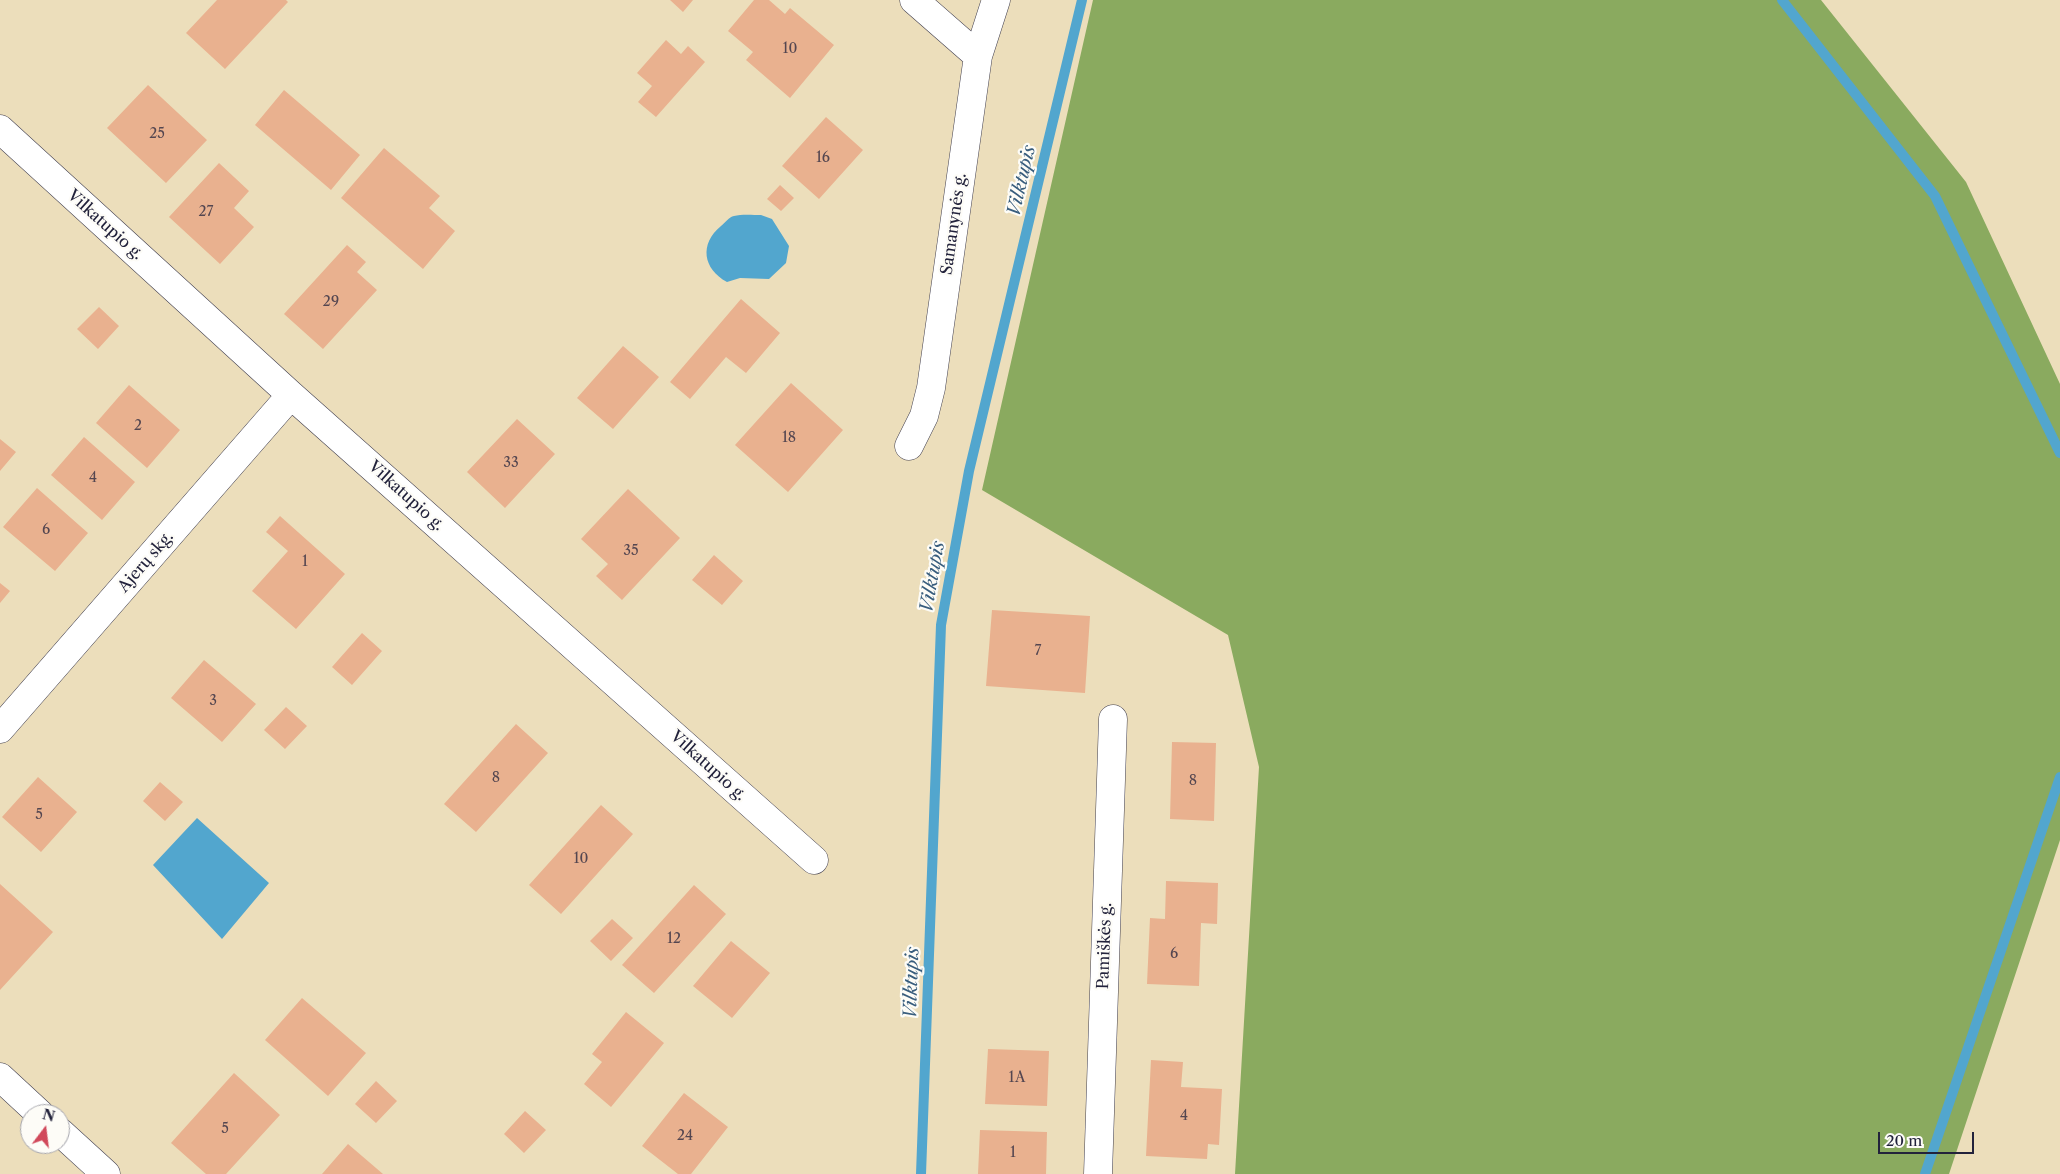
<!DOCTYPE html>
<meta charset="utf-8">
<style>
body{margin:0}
#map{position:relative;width:2060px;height:1174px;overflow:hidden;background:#ecdebb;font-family:"Libre Caslon Text",serif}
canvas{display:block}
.north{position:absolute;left:20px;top:1104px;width:50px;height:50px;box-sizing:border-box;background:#fdfcf7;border:1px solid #a5a5ac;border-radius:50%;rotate:15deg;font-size:14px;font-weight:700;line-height:20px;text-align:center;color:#22223b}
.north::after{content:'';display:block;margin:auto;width:18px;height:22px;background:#d1495b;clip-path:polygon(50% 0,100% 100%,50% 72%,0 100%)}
.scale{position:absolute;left:1878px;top:1132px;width:96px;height:22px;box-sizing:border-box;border:2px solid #22223b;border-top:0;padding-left:6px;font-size:15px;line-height:18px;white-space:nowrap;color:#22223b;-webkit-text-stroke:4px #fdfcf7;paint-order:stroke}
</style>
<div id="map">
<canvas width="2060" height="1174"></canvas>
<div class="north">N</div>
<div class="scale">20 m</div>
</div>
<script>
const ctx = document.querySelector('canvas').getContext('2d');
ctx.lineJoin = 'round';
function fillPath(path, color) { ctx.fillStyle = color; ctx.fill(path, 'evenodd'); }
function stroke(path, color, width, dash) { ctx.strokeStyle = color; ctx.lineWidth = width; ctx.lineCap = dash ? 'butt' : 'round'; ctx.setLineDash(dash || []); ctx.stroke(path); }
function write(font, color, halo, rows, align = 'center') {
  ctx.font = font + ' "Libre Caslon Text",serif'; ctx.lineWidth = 4.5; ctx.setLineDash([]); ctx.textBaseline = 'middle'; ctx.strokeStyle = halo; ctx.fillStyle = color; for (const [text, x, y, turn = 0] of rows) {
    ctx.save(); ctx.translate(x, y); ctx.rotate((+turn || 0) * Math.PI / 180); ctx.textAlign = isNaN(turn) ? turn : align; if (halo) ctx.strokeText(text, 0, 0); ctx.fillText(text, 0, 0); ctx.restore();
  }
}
const forest = new Path2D(`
 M1093,0H1821L1966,182L2060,384V840L1949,1174H1235L1259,767L1228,635L982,490Z`);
const water = new Path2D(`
 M761,215L772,219L789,246L786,263L769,279L740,278L727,282C703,269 699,244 721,226C725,223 729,217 734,216C741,214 753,215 761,215Z
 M197,818L269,883L222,939L153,865Z`);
const stream = new Path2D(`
 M1782,0L1935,196L2060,453
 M921,1174L941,625L969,471L1082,0
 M1925,1174L2060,777`);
const building = new Path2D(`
 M217,0H286L288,2L225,69L186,33Z
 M670,0H693L683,12Z
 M754,0H769L785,14L790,8L834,45L790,98L746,60L753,52L728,31Z
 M666,40L681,54L688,46L705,62L656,117L638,102L652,86L637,73Z
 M148,85L207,140L166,183L107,128Z
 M284,90L360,155L331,190L255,125Z
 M826,117L863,150L819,199L782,166Z
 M384,148L440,196L429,208L455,231L423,269L341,198Z
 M219,163L249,191L234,208L254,227L220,264L169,217Z
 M780,185L794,198L781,211L767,199Z
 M347,245L366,262L357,272L377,290L323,349L284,314Z
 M741,299L780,333L746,373L726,357L690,399L670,382Z
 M99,307L119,326L98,349L77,329Z
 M623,346L659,377L613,429L577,398Z
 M791,383L843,430L788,492L735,445Z
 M129,385L180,430L147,468L96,423Z
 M517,419L555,454L505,508L467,472Z
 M84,437L135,482L102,520L51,475Z
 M0,439L16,452L0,471Z
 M37,488L88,533L55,571L3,527Z
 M628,489L680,538L622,600L596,576L608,564L581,539Z
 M280,516L345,574L296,629L252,591L288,551L266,532Z
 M714,555L743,581L722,605L692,580Z
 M0,583L10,591L0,603Z
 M992,610L1090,616L1085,693L986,686Z
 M362,633L382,651L352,685L332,667Z
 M204,660L256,704L222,742L171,698Z
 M286,707L307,726L285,749L264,730Z
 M516,724L548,753L476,832L444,804Z
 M1172,742L1216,743L1214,821L1170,819Z
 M38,777L77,812L41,852L2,817Z
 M160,782L183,802L165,821L143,801Z
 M601,805L633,834L561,914L529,885Z
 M1166,881L1218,883L1217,924L1201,923L1199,986L1147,984L1150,918L1165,919Z
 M0,884L53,932L0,990Z
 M694,885L726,914L654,993L622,965Z
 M612,919L633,938L611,961L590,941Z
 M731,941L770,973L732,1018L693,986Z
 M302,998L366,1053L328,1096L265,1040Z
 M626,1012L664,1043L611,1107L584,1084L602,1062L592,1054Z
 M988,1049L1049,1051L1047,1106L985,1104Z
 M1151,1060L1183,1062L1181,1087L1222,1089L1219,1145L1208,1144L1207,1159L1146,1156Z
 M234,1073L280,1115L226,1174H206L171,1143Z
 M376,1081L397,1101L376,1123L355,1104Z
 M684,1093L728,1127L691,1174H678L642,1146Z
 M525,1111L546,1130L524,1153L504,1134Z
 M980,1130L1047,1132L1046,1174H978Z
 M348,1144L383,1174H322Z`);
const minor = new Path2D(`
 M914,0L978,56
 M0,129L291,395L814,860
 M909,446L924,416L931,388L978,56L996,0
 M0,729L291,395
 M0,1077L40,1114
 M60,1132L106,1174
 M1098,1174L1113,719`);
const numberNames = [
 ["10",790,49],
 ["25",157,134],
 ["16",823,158],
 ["27",206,212],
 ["29",331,302],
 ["2",138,426],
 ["18",789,438],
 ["33",511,463],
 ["4",93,478],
 ["6",46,530],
 ["35",631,551],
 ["1",305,562],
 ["7",1038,651],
 ["3",213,701],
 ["8",496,778],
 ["8",1193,781],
 ["5",39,815],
 ["10",581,859],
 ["12",674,939],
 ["6",1174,954],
 ["1A",1017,1078],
 ["4",1184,1116],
 ["5",225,1129],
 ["24",685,1136],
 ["1",1013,1153]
];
const streetNames = [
 ["Samanynės g.",954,224,-82],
 ["Vilkatupio g.",105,225,42],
 ["Vilkatupio g.",406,496,42],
 ["Ajerų skg.",146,562,-49],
 ["Vilkatupio g.",708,766,42],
 ["Pamiškės g.",1105,946,-88]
];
const waterNames = [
 ["Vilktupis",1022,181,-77],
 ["Vilktupis",933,577,-80],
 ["Vilktupis",912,983,-88]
];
fillPath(forest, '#8aaa5f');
fillPath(water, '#52a6ce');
stroke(stream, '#52a6ce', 10);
fillPath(building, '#e9b18f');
stroke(minor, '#403e4e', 29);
stroke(minor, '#fff', 28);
write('14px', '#544650', null, numberNames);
write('16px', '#22223b', '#fdfcf7', streetNames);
write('italic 18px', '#385d7d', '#fdfcf7', waterNames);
</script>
